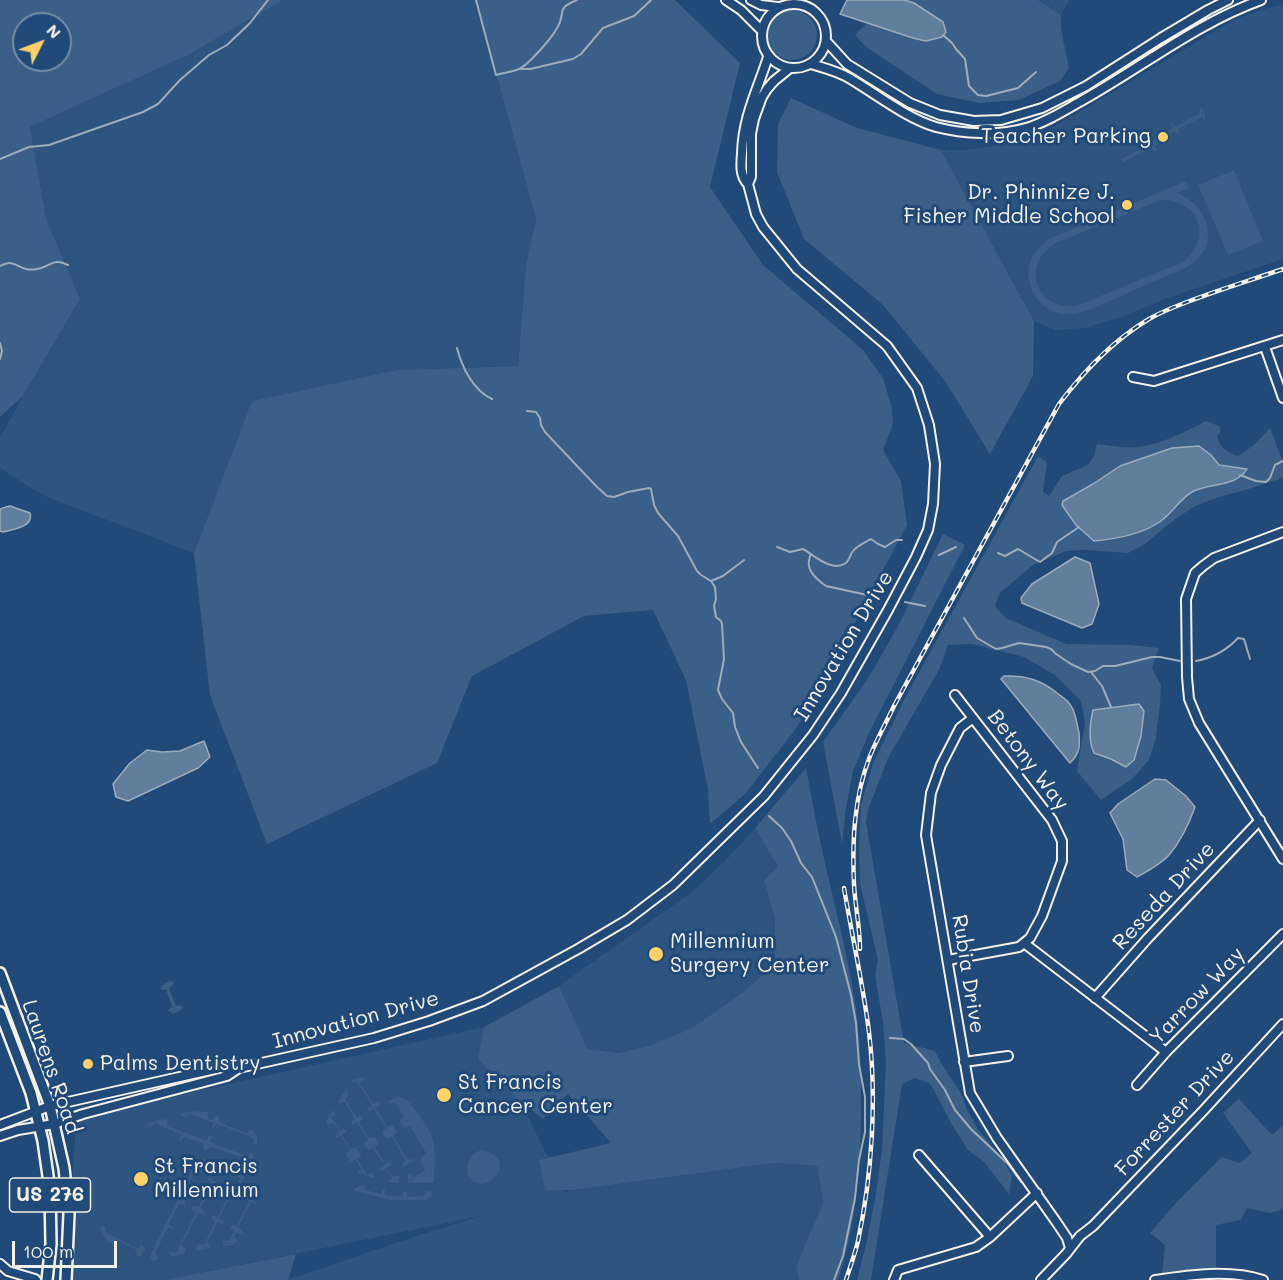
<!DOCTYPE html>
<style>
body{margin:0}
#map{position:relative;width:1283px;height:1280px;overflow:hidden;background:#1f4a7a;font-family:Mali,sans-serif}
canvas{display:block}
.north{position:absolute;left:12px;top:12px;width:60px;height:60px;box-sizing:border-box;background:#1f4a7a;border:2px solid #748da6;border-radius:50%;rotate:48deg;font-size:16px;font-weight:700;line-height:24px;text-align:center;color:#f4f1e8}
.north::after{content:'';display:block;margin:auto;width:21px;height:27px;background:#ffd166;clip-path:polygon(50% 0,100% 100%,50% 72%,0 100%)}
.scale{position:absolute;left:12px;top:1241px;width:105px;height:27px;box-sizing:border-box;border:3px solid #f4f1e8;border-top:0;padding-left:8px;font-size:18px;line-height:21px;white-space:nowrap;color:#f4f1e8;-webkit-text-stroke:4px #1f4a7a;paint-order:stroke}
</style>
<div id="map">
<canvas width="1283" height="1280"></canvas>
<div class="north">N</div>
<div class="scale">100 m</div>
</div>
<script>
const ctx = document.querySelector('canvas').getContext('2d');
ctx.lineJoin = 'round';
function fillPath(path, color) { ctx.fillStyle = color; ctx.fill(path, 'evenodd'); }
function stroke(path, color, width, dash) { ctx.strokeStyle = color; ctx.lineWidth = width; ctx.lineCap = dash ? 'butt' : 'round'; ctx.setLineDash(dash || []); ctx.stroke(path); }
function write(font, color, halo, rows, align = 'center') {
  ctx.font = font + ' Mali,sans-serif'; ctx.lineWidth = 6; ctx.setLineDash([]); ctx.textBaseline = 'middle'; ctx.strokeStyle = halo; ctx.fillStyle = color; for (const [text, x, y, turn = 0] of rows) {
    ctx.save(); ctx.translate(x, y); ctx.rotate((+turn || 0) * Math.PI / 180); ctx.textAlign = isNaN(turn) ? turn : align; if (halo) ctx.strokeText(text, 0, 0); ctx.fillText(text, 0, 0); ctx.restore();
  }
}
const built = new Path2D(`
 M283,0H476L536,219L526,264L518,366L396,370L253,401L194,553L42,495L0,468V438L23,396L80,299L46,218L30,127L188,55Z
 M1038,0H1069L1061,15Z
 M1283,5V259L1170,297L1121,317L1085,328L1055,330L1034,321L941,150H962L1005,145L1046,131L1081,111L1235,19L1268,8Z
 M755,828L778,867L764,880L775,919V962L746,990L692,1028L651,1045L619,1053L588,1049L559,986L692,892L729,857Z
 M484,1027L565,1192L573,1190L775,1163L817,1166L823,1203L796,1266L799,1280H287L417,1236L481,1216L165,1280H72L75,1238L73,1173L76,1118Z`);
const green = new Path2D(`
 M0,0H283L188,55L30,127L46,218L80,299L23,396L0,417ZM24,24H60V60H24Z
 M476,0H675L740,63L710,187L763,265L863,350L883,378L892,409L893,424L883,450L901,481L907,525L814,700L795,730L745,794L710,824L708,790L686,680L653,610L584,616L472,676L437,763L267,844L210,695L194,553L252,401L396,370L518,366L526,264L536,219Z
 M890,0H1038L1061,15C1060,34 1066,49 1069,68L1060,81L1019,100L979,103L937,94L866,47L855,35Z
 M767 35a25 25 0 1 1 50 0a25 25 0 1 1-50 0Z
 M791,98L857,128L941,150L1034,321L1033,376L990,454L945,381L883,305L804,239L777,172L778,124Z
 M1200,107L1204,111L1206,121H1204L1202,117L1178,129L1180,135H1178L1175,131L1154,146L1157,150L1156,152L1151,148L1123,162L1121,159L1149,145L1146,140L1149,139L1152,143L1173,128L1170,124L1171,122L1175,127L1200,113Z
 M1234,170L1263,241L1228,255L1198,185Z
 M1186,181L1189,188L1177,193C1198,201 1214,223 1206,247C1202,256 1194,262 1186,268C1164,277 1141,287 1119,297C1102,304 1085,314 1067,314C1048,314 1031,298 1029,280C1027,259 1035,249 1051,238ZM1160,200C1199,198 1213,238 1183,262L1076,306C1036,310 1021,266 1054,244Z
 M1206,421L1219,426L1221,431L1217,436C1221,449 1226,451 1238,456L1254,445L1270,428L1283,462V478L1242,491L1222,496L1195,506L1170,523L1145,544L1128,553L1085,550L1066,551L1033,565L1000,593L995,606L1006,618L1066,644L1131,645L1159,648L1152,668L1161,685L1160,704L1156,737L1149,760L1132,779L1101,800L1077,771L1085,723L1081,701L1055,675L1024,657L972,644L948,645L940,668L888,758L868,810L866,822L904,1043L935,1051L941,1063L962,1095L967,1110L979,1131L1003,1159L1012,1176L1009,1194L984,1162L968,1150L952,1125L934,1090L929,1083L915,1078L902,1084L871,1280H857L867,1240L876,1193L882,1149L886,1062L883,1023L875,975L878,960L860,884L859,846L861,805L873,763L905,698L1038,456L1047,462L1043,492L1049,496L1062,476L1088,465L1094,456L1097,444C1112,446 1129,449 1144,446C1163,443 1189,430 1206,421ZM1211,455L1230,481L1192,492L1159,522L1132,534L1114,539L1093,484L1120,466ZM1139,704L1126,767L1111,759L1093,710Z
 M943,534L965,545L870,731L853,771L846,808L842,844L823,742L869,677L898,626Z
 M806,768C813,806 820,843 829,880C839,923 850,966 856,1009C860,1041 861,1073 861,1105C861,1164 857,1223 838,1280H799L796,1266L823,1203L817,1166L775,1163L573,1190H545L539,1160L611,1143L568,1094L543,1119L514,1096L478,1059L484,1027L559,986L588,1049L619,1053L651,1045L692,1028L746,990L775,962V919L764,880L778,867L755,828Z
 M170,981L173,982L174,984L169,988L176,1006L181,1005L183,1008L181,1010L173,1014L168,1011L169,1009L172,1007L166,989L162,990L160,989L162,985Z
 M362,1077L364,1079L360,1083L373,1104L378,1102L380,1103L379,1105L376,1108L387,1127L393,1125L397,1132L393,1136L408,1160L413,1158L412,1162L403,1167L402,1164L406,1161L392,1137L386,1139L382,1133L386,1128L374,1109L370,1111L368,1110V1108L372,1105L357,1081L351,1083L353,1079Z
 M345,1091H347L349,1095L345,1099L357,1118L361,1116L363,1117V1119L359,1122L369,1138L375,1137L379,1144L375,1147L385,1164L389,1162L391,1163V1165L387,1168L393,1177L399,1175V1183L387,1182L392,1178L386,1168L382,1171L380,1170V1168L384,1165L373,1148L368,1150L364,1144L368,1139L357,1122L353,1125L351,1124L352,1121L355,1119L345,1102L340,1104L338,1102Z
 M396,1097C406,1097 409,1102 415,1110C420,1117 427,1125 431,1134C437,1148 434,1166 434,1181L433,1183H409L408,1182V1174H410L413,1178L425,1170L421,1163V1158L426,1153L410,1126L404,1128L400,1121L404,1117L395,1102L390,1104L388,1103L389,1101Z
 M1239,1099L1272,1135L1283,1125V1209L1270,1213L1247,1208L1241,1220L1216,1225V1268L1162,1273L1165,1245L1150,1233L1175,1204L1222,1157L1240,1163L1252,1153L1223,1113Z
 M197,1111L208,1112V1118L212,1120L216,1115L219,1116V1122L248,1134L249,1130L252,1129L257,1136V1144H253L254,1138L217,1124L213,1129L212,1127L213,1123L190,1114L187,1118L180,1115L181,1113Z
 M332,1111H334L336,1114L331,1117L340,1131L344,1129L346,1130V1132L342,1135L351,1149L356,1147L361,1156L357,1158L367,1175L372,1173L374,1176V1178L357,1173L361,1169L355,1159L351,1162L345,1154L350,1150L341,1136L336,1138L335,1135L339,1132L333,1123L328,1125L326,1122Z
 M163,1119L168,1120L167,1126L206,1140L209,1136H211L212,1137L210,1142L247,1156L251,1152L254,1155C252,1160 252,1164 246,1164L244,1163L245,1158L210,1147L206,1151L203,1149L204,1144L184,1137L180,1141L179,1140L181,1135L155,1123L151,1127L146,1125L147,1123Z
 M482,1150C522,1158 486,1201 468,1176C466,1164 469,1153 482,1150Z
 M201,1158L242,1171L245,1176L241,1184H238L240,1178L214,1166L211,1170H206L200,1173L195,1171L181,1199L185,1201V1205L179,1204L169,1224L173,1228L172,1229L168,1227L155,1253L159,1257L157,1260L153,1261L150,1258L151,1254L196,1162Z
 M208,1177L219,1184L217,1185L213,1183L200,1208L205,1211L204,1215L198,1213L181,1246L186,1249L184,1254L171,1257L170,1255V1252L176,1253L196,1212L191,1209L193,1206L199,1207L211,1182L207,1179Z
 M363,1184L365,1185V1190L381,1194L382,1190L385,1189V1195L403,1197V1192L405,1191L407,1193V1197L424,1196L425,1191H430L432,1195L427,1200H391L354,1191V1189Z
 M226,1187L238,1193L232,1192L219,1218L224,1221L223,1224L217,1223L207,1243L211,1246L210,1248L198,1251L196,1248L198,1244L204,1245L215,1222L211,1218L213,1215L218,1217L230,1192L226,1189Z
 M246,1196L257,1203L256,1204L251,1202L238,1227L243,1231L241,1234L236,1232L234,1237L238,1240C236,1245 229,1246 224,1246L223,1244V1240L229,1241L234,1231L230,1228L231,1225L237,1226L249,1201L245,1198V1197Z
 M101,1226L106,1227L105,1232L138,1249L141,1244L143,1245L145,1249L141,1256H136L137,1250L117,1240L115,1245C108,1242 99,1234 101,1226Z
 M296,1254L288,1280H164Z`);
const water = new Path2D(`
 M847,0H904L914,3L943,22L946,32L942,37L926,41L913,38L840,14Z
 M1199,446L1211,455L1219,465L1247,469C1237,487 1208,483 1192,492C1180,499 1172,513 1161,521C1143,534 1116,539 1094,541L1076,525L1062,505L1063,501L1093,484L1120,466L1172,448Z
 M10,506L30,513C34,527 14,529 3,532L0,531V509L6,507Z
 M1075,557L1090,563L1099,604L1092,624L1082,628L1022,603L1021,598L1032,584Z
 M1004,676C1025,675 1041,680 1057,693C1062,697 1068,700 1071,706C1076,713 1077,725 1079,733C1080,747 1080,753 1070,763L1001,679Z
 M1139,704L1144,711L1141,736L1134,760L1126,767L1111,759L1094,753C1088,740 1090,723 1093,710Z
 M204,741L210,757L198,768L128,801L116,797L113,784L130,763L147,750L162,752L180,751Z
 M1155,779L1166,780L1186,796L1195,807C1189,824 1181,841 1169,855C1161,864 1148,871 1137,877L1127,870L1123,839L1110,813L1118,804Z`);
const stream = new Path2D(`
 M476,0L496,75C503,73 512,72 519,69C528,65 552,38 557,28C567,13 554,9 577,0
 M943,35L952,43L956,49L965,59L969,86L978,95L986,96L1018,88L1036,72
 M520,69H530L573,59L581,54L603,28L634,16L651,0
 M0,159L29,147L49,145L143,112L158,104L180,80L209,55L227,45L250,23L268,0
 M0,266C3,265 6,263 9,263C18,263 22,272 37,269C51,267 52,257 68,265
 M0,343L2,351L0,359
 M457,348C462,368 474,391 492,399
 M527,411L536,412L540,418L541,425L545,432L597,487L607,496L614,497L628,492L649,488L651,489L654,505L658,513L678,536L697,571L701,575L711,581L715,587L716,599L714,606L716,617L721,621L722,624L724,659L718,690L722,699L733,713L735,727L741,742L758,768
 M1240,475L1256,481L1266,482L1270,478L1275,465L1283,461
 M777,547L790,552L803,549C814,555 832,573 846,563C850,559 850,555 853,551C857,546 864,543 869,540L871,539L878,544L885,547L896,540H902
 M998,553L1005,556L1018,549L1040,562L1052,553L1057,542L1079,527
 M811,554C810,555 808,564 809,565C809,573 820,582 826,586L881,598
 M939,555L956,547
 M711,581L723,576L744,560
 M905,602L925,606
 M964,618L977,638L996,649L1002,648L1019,643L1046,647L1051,649L1056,654L1071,664L1088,672L1095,671L1103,666H1115L1152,657H1160L1180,661
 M1196,661C1212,658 1227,650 1238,638L1244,639L1250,659
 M1091,672L1102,686L1111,707
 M769,816L782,828L791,841L801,863L812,877L836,937L851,995L856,1023L859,1064L865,1097V1132L859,1160L855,1198L843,1256L834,1280
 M890,1038L904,1039L911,1044L928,1063L930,1069L945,1090L955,1110L971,1129L1008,1164L1021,1182`);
const minor = new Path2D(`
 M726,0L741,10L762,31
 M751,0L761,5L778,7
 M762 36a32 32 0 1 1 64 0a32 32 0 1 1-64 0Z
 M826,41L847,64L910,103L940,115L974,121L1001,120L1042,108L1086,86L1161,38L1208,10L1228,0
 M811,64C824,68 837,71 849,78C876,94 906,118 936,127C963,134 999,136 1026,128C1047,122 1065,110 1083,100C1142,67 1197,23 1261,0
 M748,184C740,176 741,165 742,153C743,117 757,91 768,57
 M1265,347L1283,398
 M1133,377L1154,381L1283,340
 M1283,532L1214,558L1203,566L1195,573L1186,599L1187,677L1189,699L1199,723L1283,859
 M973,718L960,728L941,765L931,793L926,835L970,1093L997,1138L1057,1223L1067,1238L1070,1248
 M1024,943L1166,1052
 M948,960L1019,947L1030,938L1042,916L1062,861V841L1052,820L955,695
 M1095,998L1148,938L1260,820
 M964,1062L1008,1056
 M1137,1085L1166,1052L1283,934
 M0,1125L50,1106L224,1067L239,1068L374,1038L429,1021L483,1001L578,949L627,920L673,885L764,796L813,735L841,693L888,610L916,557L928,530L933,504L935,464L929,425L917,388L887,346L797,269L763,227L756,214L748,184L751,177V134L754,119L762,97L767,89L774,81L790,68
 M0,1136L18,1130L54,1124L83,1114L227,1076L239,1068
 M919,1155L990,1237
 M0,1264L8,1271L35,1279L36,1280
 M894,1280L898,1270L976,1247L990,1237L1037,1193
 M1041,1280L1066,1254L1080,1236L1093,1226L1203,1111L1283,1024
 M1155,1280C1189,1275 1229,1269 1263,1280`);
const major = new Path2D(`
 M0,973L50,1106L64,1168L69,1214L66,1280
 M0,1012L31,1093L43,1141L50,1190L51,1244L47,1280`);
const rail = new Path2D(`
 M844,888C852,936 863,984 869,1032C877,1099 872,1175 858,1241C855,1254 850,1267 846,1280
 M860,949C860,927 855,906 854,884C852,841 854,797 870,756C877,739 886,723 894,706L1059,404C1084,371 1112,341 1149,319C1161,312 1174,307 1187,302C1218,290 1251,280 1283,269`);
const markers = [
 [1163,137,6,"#ffd166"],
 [1127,205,6,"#ffd166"],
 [656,954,8,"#ffd166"],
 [88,1064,6,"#ffd166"],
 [444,1095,8,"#ffd166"],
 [141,1179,8,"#ffd166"]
];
const shields = [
 [50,1195,81]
];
const shieldNames = [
 ["US 276",50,1195]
];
const poiNames = [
 ["Teacher Parking",1151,137,"right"],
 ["Dr. Phinnize J.",1115,193,"right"],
 ["Fisher Middle School",1115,217,"right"],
 ["Millennium",670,942],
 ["Surgery Center",670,966],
 ["Palms Dentistry",100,1064],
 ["St Francis",458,1083],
 ["Cancer Center",458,1107],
 ["St Francis",154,1167],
 ["Millennium",154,1191]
];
const streetNames = [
 ["Innovation Drive",844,646,-59],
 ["Betony Way",1028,760,53],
 ["Reseda Drive",1164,896,-47],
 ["Rubia Drive",968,974,81],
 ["Yarrow Way",1197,996,-46],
 ["Innovation Drive",356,1020,-15],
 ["Laurens Road",51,1067,71],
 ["Forrester Drive",1175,1113,-47]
];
fillPath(built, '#2d5581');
fillPath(green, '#3a5f88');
fillPath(water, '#627e9d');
stroke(water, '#9cacbb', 1.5);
stroke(stream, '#9cacbb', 2);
stroke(minor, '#f4f1e8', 12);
stroke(major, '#f4f1e8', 14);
stroke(minor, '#1f4a7a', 8);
stroke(major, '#1f4a7a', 9);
stroke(rail, '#f4f1e8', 4.5);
stroke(rail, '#1f4a7a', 2, [7]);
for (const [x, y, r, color] of markers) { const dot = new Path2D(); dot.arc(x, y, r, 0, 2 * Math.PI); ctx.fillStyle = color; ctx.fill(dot); stroke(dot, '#1f4a7a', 2); }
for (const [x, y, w] of shields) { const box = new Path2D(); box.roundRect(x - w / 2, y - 17, w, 34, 4.5); ctx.fillStyle = '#1f4a7a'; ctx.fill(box); stroke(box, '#f4f1e8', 1.5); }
write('bold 20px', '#f4f1e8', null, shieldNames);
write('21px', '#f4f1e8', '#1f4a7a', poiNames, 'left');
write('21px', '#f4f1e8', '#1f4a7a', streetNames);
</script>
